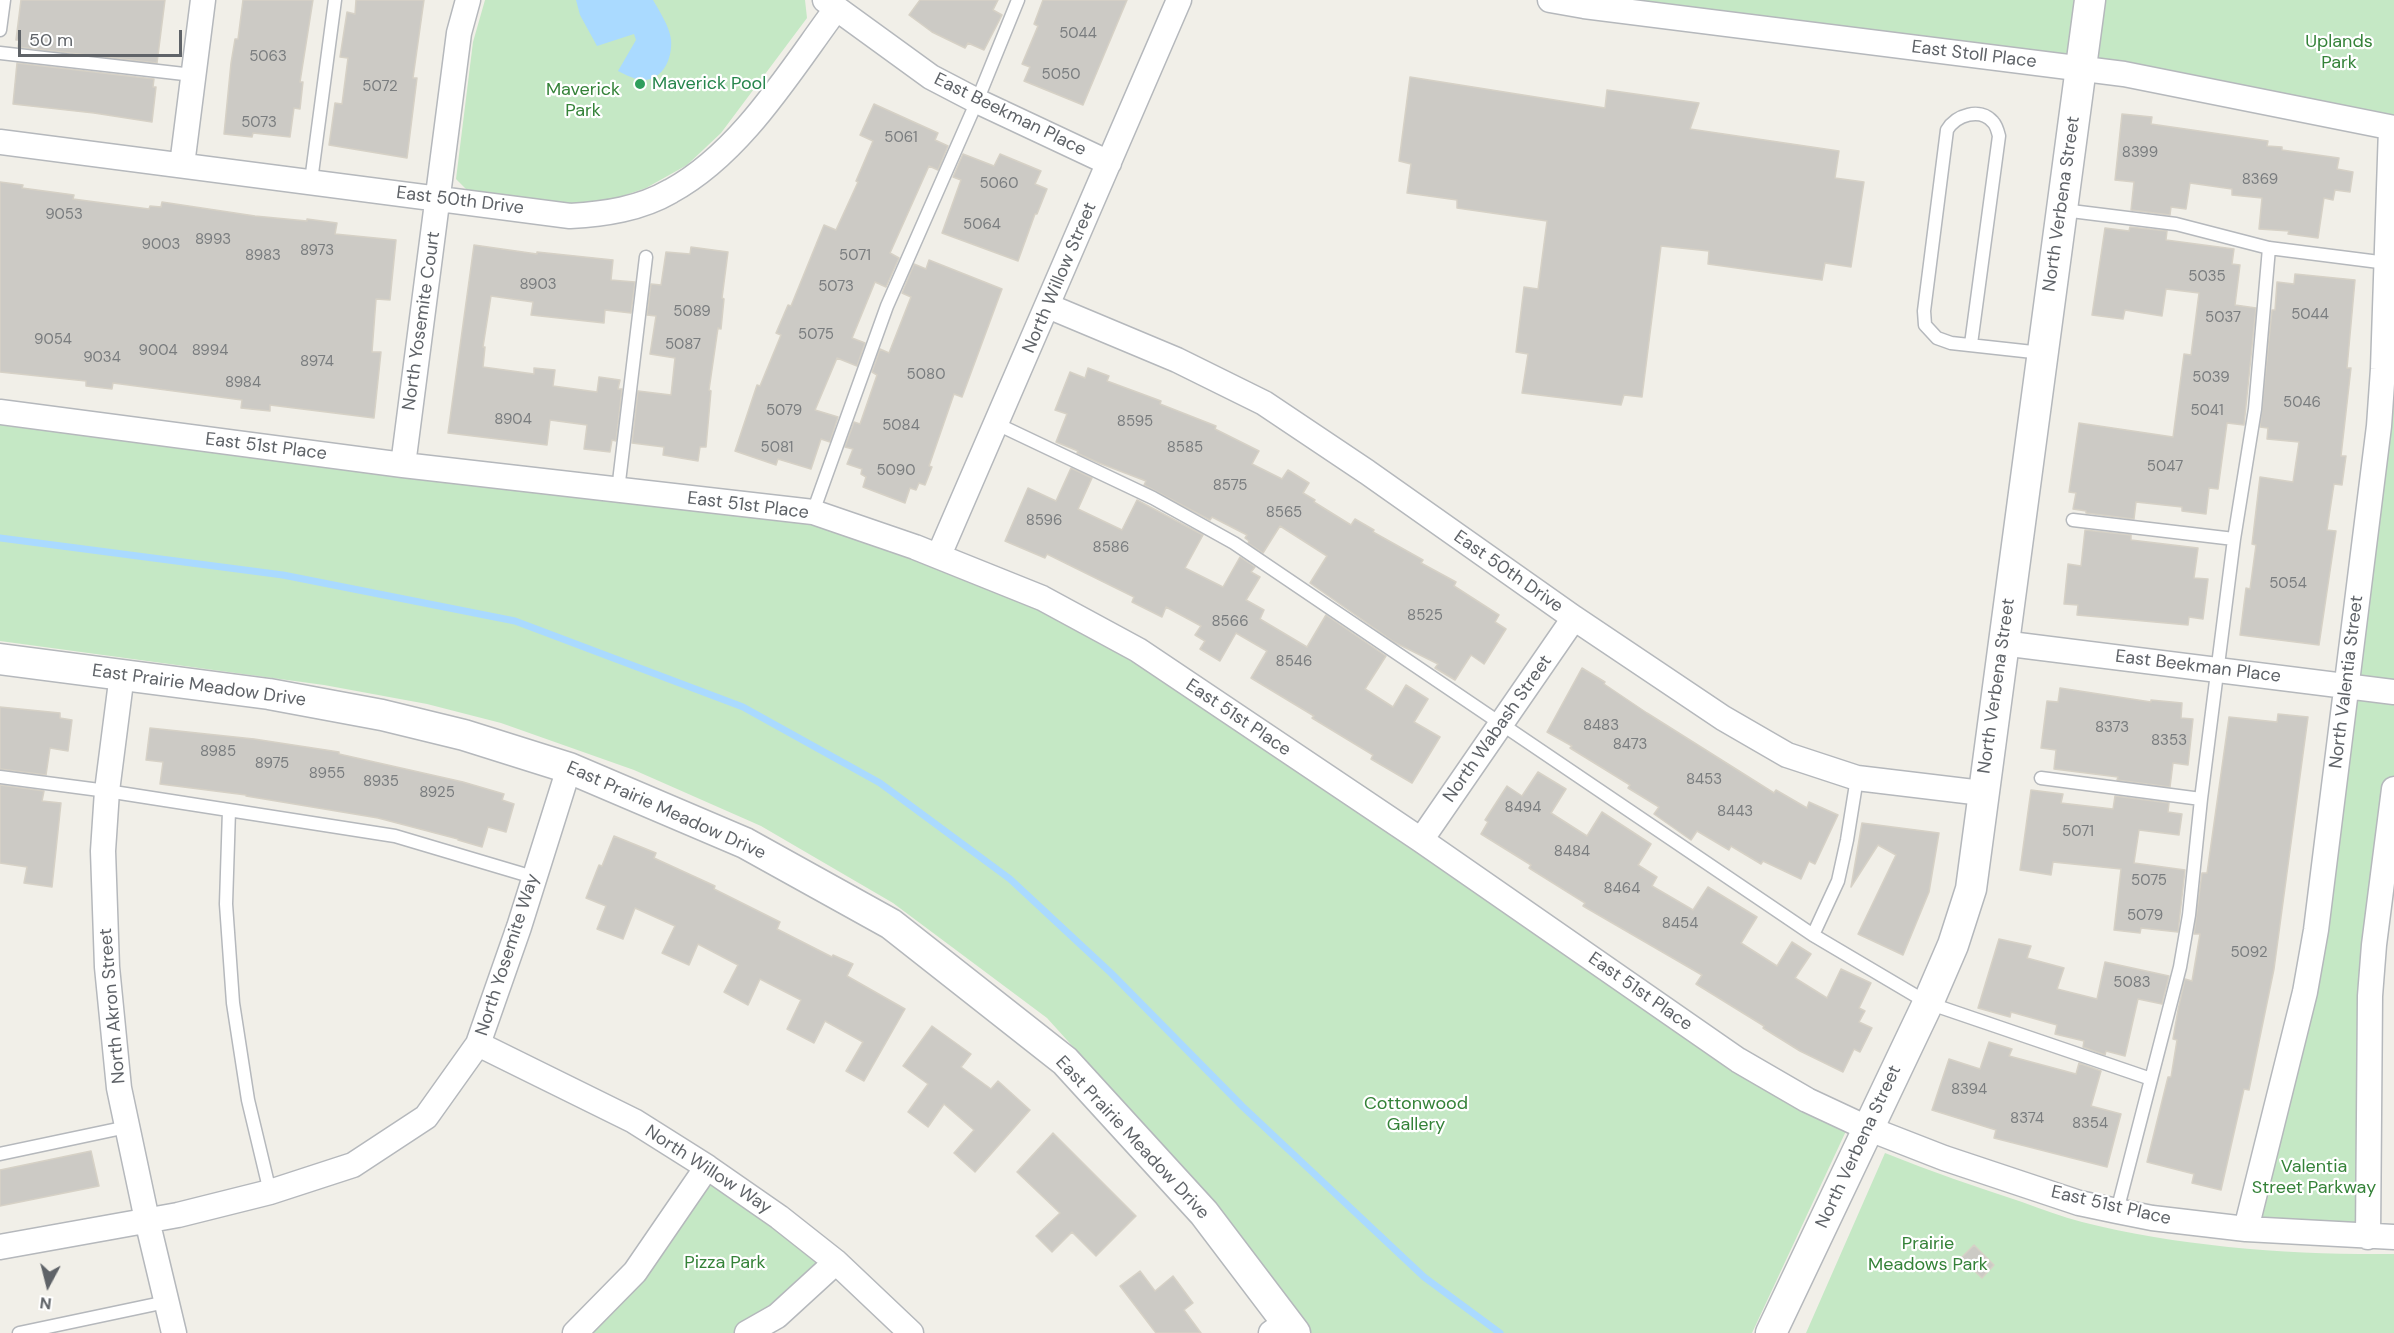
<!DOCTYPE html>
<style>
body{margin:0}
#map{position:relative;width:2394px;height:1333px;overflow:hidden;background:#f1efe8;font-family:"DM Sans",sans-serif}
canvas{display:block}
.north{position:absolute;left:18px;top:1255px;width:60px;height:60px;-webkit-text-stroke:4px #fff;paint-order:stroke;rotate:187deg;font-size:16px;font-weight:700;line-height:24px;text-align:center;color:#5f6368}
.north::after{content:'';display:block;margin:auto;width:21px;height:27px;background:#5f6368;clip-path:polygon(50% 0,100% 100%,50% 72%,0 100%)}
.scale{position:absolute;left:18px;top:30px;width:164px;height:27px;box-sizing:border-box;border:3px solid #5f6368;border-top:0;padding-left:8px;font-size:18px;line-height:21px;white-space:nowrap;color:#5f6368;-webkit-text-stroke:4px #fff;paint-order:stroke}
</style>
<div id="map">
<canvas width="2394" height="1333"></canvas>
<div class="north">N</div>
<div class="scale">50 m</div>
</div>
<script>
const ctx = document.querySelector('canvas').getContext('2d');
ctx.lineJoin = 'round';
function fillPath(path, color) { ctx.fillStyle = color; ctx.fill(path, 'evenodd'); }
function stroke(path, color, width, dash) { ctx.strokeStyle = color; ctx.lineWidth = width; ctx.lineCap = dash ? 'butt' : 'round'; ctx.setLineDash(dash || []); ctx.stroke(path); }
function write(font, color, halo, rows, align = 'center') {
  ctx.font = font + ' "DM Sans",sans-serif'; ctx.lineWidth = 4.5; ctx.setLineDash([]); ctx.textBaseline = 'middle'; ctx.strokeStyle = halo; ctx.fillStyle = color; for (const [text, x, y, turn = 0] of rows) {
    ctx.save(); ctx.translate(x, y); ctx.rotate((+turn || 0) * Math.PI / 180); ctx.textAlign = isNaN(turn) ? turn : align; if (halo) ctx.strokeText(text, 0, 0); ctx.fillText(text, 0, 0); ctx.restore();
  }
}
const green = new Path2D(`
 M485,0H805L807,18L721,133L687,165L646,188L602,203H557L469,192L456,179L473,42Z
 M1639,0H2394V115L2365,111L2114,61L2030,54Z
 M2394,128V789L2374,945L2368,1237L2246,1229L2305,992L2346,686Z
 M0,419L818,520L1026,598L1112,645L1370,818L1714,1058L1776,1096L1846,1131L1752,1333H1308L1172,1156L1047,1018L893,903L761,826L634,770L501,723L427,704L324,685L0,641Z
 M1885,1153C1930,1171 1976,1187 2022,1202C2042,1209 2062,1217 2082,1222C2181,1247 2292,1255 2394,1254V1333H1806Z
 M707,1167L836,1262L747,1333H575Z`);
const water = new Path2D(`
 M576,0H653C660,12 669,26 671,39C673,60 661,85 636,79C630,77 624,74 618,71L636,40L634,34L597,46L580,15Z`);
const stream = new Path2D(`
 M0,538L283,575L515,621L743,707L880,783L1010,879L1111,973L1242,1106L1424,1277L1500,1333`);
const building = new Path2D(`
 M21,0H165L157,63L18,47L19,40H16Z
 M243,0H313L300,82H303L300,109L294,108L290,137L253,133L252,137L224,134L231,63L235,39H238Z
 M356,0H424L413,78H417L407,158L329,145L335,103L342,104L348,58L340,57L347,12L355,14Z
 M920,0H998L993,10L1002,15L984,50L968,43L965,48L932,32L909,15Z
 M1043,0H1127L1083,105L1024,81L1030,67L1022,64L1038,26L1034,24Z
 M17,63L154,79L153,87H156L152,122L94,113L13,104Z
 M1410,77L1605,108L1607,90L1699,103L1690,129L1839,151L1835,178L1864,182L1851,267L1825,263L1822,280L1708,264L1709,251L1661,246L1642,397L1624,395L1621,405L1522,393L1528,354L1516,352L1524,287L1538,289L1547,221L1457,208V200L1407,193L1411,164L1399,161Z
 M874,104L938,133L935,140L948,146L938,170L929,166L890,253L899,258L886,287L875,282L852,338L865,343L857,366L837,358L815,410L838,417L830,442L821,439L811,469L778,459L776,465L735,451L757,385L760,386L781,335L776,333L788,305L791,306L824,225L836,230L858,182L856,181L873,141L860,135Z
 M2122,114L2152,117L2151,124L2268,141L2267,146L2282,147V150L2339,158L2337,169L2353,172L2350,192L2335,190L2333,200L2324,198L2318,238L2288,234L2289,231L2259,229L2262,198L2232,195V189L2190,183L2186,209L2171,207L2170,215L2131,210L2134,182L2115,180Z
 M963,154L994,166L1000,154L1041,171L1035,184L1047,189L1037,214H1035L1018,261L942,233L961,180L953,177Z
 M0,182L23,185L22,188L74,195L73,199L149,209L150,206L161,207L162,202L255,216L307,221V219L337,223L335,234L396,240L390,300L376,299L372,352H381L374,418L270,405V411L241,408L242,400L113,383L112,389L86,386V381L0,372Z
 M2130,227L2167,231L2166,240L2234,249L2232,264L2240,265L2235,305L2256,308L2244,425L2227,423L2218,489L2209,488L2206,514L2182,511V507L2136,502L2134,519L2086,513V511L2073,509L2076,493L2069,492L2079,423L2173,437L2184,354L2191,355L2199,293L2166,289L2162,316L2125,310L2123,319L2092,315L2105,228L2129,231Z
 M474,245L537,254V252L613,260L611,280L635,282L631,313L605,310L604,323L531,315L533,302L491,296L483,347H485L483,367L534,374V368L555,370L553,386L597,392L599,377L620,380L618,389H622L616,441L612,440L610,452L584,449L587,425L550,420L547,445L448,433Z
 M691,247L728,252L722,298L724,299L721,329L718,328L709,390L711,391L706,447H700L698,461L663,455L664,447L632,443L638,391L671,395L675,358L650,354L656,316L647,315L651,284L661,285L666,252L690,254Z
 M929,260L1002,289L962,397L954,394L929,466L932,467L925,485L919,483L916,490L910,488L905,503L863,487L866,477L861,474L862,469L847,464L853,449L845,447L854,422L860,424L877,375L872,372L880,349L889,353L911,297L902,293L914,264L926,269Z
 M2295,274L2355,280L2347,368H2351L2341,456H2346L2342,485L2334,484L2327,530L2336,531L2319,645L2240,635L2246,588L2250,589L2256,545L2252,544L2260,477L2293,482L2299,442L2267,439L2268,428L2260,427L2272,310H2275L2277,282L2294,284Z
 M1088,368L1109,376L1107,381L1161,401L1160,404L1216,426L1215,429L1259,451L1252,464L1282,479L1288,470L1309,483L1303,493L1315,500L1314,502L1351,525L1355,519L1374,530L1373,532L1423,560L1421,563L1456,582L1454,586L1499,615L1495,622L1506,629L1484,664L1471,655L1455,680L1435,668L1438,664L1394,642L1310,583L1327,556L1280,526L1263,553L1248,543L1249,541L1245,538L1247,535L1212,517L1210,520L1144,485L1146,481L1099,463L1077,453L1078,451L1056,442L1067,414L1055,410L1070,372L1085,378Z
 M1071,468L1092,478L1078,509L1122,530L1137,500L1203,535L1185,568L1223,587L1240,557L1255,567L1251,572L1260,577L1246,600L1264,610L1260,619L1307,647L1326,615L1386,656L1365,689L1393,707L1406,685L1428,699L1414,722L1440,737L1412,783L1371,759L1373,755L1312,718L1314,716L1251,678L1267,651L1236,633L1220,661L1200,649L1205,641L1195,635L1201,626L1166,607L1162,617L1132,602L1134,597L1047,554L1045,558L1005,541L1028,488L1056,501Z
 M2085,530L2131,535V540L2198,548L2194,578L2208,579L2203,619L2189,617L2188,625L2077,615L2078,605L2064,604L2068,564L2081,566Z
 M1582,668L1605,682L1604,684L1647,713L1774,793L1776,790L1807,808L1809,802L1838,815L1815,864L1809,861L1801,879L1763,861L1761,864L1731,846L1729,850L1697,831L1691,840L1654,814L1659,807L1628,788L1630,785L1570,748L1572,746L1547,732Z
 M2060,688L2151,702V700L2182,703L2181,718L2193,719L2188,765L2173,763L2170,787L2117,780L2118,777L2054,769L2056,750L2041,748L2047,701L2058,702Z
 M0,707L60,713V718L72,720L68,751L50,748L46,775L0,769Z
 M2278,714L2308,717L2274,969L2249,1090L2244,1089L2221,1190L2192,1183L2194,1174L2147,1162L2168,1077H2171L2177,1040L2173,1039L2178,1010L2185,979L2192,981L2200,934H2194L2202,873H2207L2229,717L2277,722Z
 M150,728L254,739L339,752V754L463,782L504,794L502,800L514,804L506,832L488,827L482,847L458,840V839L378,818L246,796V795L160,784L163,762L146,760Z
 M1538,772L1566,789L1551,813L1587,836L1602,812L1651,844L1638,865L1657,877L1652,886L1693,910L1708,887L1757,917L1741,943L1777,966L1792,942L1811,954L1795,978L1827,998L1841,969L1871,983L1859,1008L1865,1011L1859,1022L1872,1028L1860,1052L1854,1049L1843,1072L1800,1051L1763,1028L1764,1026L1696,984L1702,975L1583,906L1585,903L1529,868L1531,865L1481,834L1488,822L1485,820L1507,786L1522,796Z
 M0,785L44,791L42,801L61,803L52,887L24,883L27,867L0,863Z
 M2031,790L2063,794L2061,803L2113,809L2115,796L2169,803L2168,812L2182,814L2179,835L2139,830L2134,863L2185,870L2178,932L2141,928L2140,933L2114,930L2121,869L2053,862L2051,875L2020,870Z
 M1862,823L1939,833L1929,892L1903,955L1858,934L1896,855L1878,845L1851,887Z
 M614,836L656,853L654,858L715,886L714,889L780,922L777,929L832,957L833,955L853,964L847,976L905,1009L864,1081L846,1071L863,1042L825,1021L814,1043L787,1029L801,1000L760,979L748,1005L724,992L738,965L698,944L689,965L662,953L675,926L635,908L623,939L597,929L606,906L586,898L599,865L602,866Z
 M1999,939L2031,946L2027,958L2064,968L2057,989L2097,999L2105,962L2169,976L2162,1004L2138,999L2125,1056L2106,1051L2105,1055L2083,1047L2084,1041L2055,1034L2057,1025L2011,1012L2010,1017L1978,1008Z
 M932,1026L971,1054L961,1067L991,1089L998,1081L1030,1110L975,1172L954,1153L974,1130L944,1104L928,1127L908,1112L928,1084L903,1066Z
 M1989,1042L2012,1049L2009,1056L2076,1074L2079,1063L2101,1071L2091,1106L2121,1114L2107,1167L1994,1138L1996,1130L1932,1110L1949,1059L1980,1069Z
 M1053,1133L1136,1216L1096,1256L1072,1232L1052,1252L1036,1236L1060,1213L1017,1172Z
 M91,1151L99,1186L0,1206V1170Z
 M1974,1245L1994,1265L1982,1278L1961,1258Z
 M1140,1271L1155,1291L1173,1276L1193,1303L1184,1310L1201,1333H1156L1120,1286Z`);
const service = new Path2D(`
 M0,30L4,0
 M0,53L193,75
 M311,181L335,0
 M2063,210L2176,224L2269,248L2387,263
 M1971,344L1999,136C1998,132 1996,125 1993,122C1980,107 1956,115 1947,130L1924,311L1925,325L1937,338L1951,343L2042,353
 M997,424L1153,498L1234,543L1813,935L1928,1003L2151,1079
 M618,490L646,257
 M813,512L887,306L977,101L1018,0
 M2073,520L2234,539
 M0,777L107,791L395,836L533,877
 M2041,778L2201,799
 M229,810L226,904L233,1003L248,1100L270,1192
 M1813,935L1838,881L1847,840L1857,778
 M0,1154L127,1127
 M2117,1211L2180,967L2189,915L2201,799L2234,539L2255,409L2269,248
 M19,1333L166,1302`);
const minor = new Path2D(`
 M825,0L931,77L977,101L1109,163
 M1550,0L1584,6L2124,74L2394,128
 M0,142L570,216C605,214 640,209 671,191C741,153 790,71 836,9
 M182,165L203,0
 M1048,306L1177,360L1264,403L1367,472L1574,618L1723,718L1787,755L1857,778L1982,793
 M0,412L403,465L813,512L915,547L1042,598L1138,650L1421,840L1738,1060L1807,1100L1867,1128L1944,1158L2079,1203L2117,1211L2152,1218L2246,1229L2394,1237
 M403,465L459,33L468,0
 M939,555L1179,0
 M2002,643L2394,692
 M122,674L107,791L103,851L107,967L119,1088L147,1220L174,1333
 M1421,840L1574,618
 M478,1044L634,1121L707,1167L779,1217L836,1262L911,1333
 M2246,1229L2305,992L2316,930L2379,426L2383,369L2391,128
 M2368,1237L2370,996L2374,945L2394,789
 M0,1247L178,1215L270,1192L353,1165L426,1117L478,1044L519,927L569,768
 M575,1333L635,1272L707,1167
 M747,1333L777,1316L836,1262
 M1271,1333L1286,1322`);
const tertiary = new Path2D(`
 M0,659L269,694L382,715L464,735L569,768L745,843L891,924L1065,1061L1204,1213L1295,1333
 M1771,1333L1928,1003L1953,945L1971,889L2090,0`);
const markers = [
 [640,84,6,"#2e9e5b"]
];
const numberNames = [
 ["5044",1078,34],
 ["5063",268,57],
 ["5050",1061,75],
 ["5072",380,87],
 ["5073",259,123],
 ["5061",901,138],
 ["8399",2140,153],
 ["8369",2260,180],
 ["5060",999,184],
 ["9053",64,215],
 ["5064",982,225],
 ["8993",213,240],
 ["9003",161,245],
 ["8973",317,251],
 ["8983",263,256],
 ["5071",855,256],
 ["5035",2207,277],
 ["8903",538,285],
 ["5073",836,287],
 ["5089",692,312],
 ["5044",2310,315],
 ["5037",2223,318],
 ["5075",816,335],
 ["9054",53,340],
 ["5087",683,345],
 ["9004",158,351],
 ["8994",210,351],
 ["9034",102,358],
 ["8974",317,362],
 ["5080",926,375],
 ["5039",2211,378],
 ["8984",243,383],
 ["5046",2302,403],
 ["5079",784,411],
 ["5041",2207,411],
 ["8904",513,420],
 ["8595",1135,422],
 ["5084",901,426],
 ["5081",777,448],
 ["8585",1185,448],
 ["5047",2165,467],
 ["5090",896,471],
 ["8575",1230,486],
 ["8565",1284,513],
 ["8596",1044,521],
 ["8586",1111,548],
 ["5054",2288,584],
 ["8525",1425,616],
 ["8566",1230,622],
 ["8546",1294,662],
 ["8483",1601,726],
 ["8373",2112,728],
 ["8353",2169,741],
 ["8473",1630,745],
 ["8985",218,752],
 ["8975",272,764],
 ["8955",327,774],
 ["8453",1704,780],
 ["8935",381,782],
 ["8925",437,793],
 ["8494",1523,808],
 ["8443",1735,812],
 ["5071",2078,832],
 ["8484",1572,852],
 ["5075",2149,881],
 ["8464",1622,889],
 ["5079",2145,916],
 ["8454",1680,924],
 ["5092",2249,953],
 ["5083",2132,983],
 ["8394",1969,1090],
 ["8374",2027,1119],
 ["8354",2090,1124]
];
const parkNames = [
 ["Uplands",2339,42],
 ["Park",2339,63],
 ["Maverick",583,90],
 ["Park",583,111],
 ["Cottonwood",1416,1104],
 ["Gallery",1416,1125],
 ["Valentia",2314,1167],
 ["Street Parkway",2314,1188],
 ["Prairie",1928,1244],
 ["Meadows Park",1928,1265],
 ["Pizza Park",725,1263]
];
const streetNames = [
 ["East Stoll Place",1974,55,7],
 ["East Beekman Place",1010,115,26],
 ["East 50th Drive",460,201,7],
 ["North Verbena Street",2062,204,-82],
 ["North Willow Street",1060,278,-67],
 ["North Yosemite Court",422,321,-82],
 ["East 51st Place",266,447,7],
 ["East 51st Place",748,506,7],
 ["East 50th Drive",1508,572,35],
 ["East Beekman Place",2198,667,7],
 ["North Valentia Street",2347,682,-83],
 ["East Prairie Meadow Drive",199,686,8],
 ["North Verbena Street",1997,686,-82],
 ["East 51st Place",1238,718,34],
 ["North Wabash Street",1498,729,-55],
 ["East Prairie Meadow Drive",666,811,24],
 ["North Yosemite Way",508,955,-72],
 ["East 51st Place",1640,992,35],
 ["North Akron Street",113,1006,-95],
 ["East Prairie Meadow Drive",1132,1138,47],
 ["North Verbena Street",1859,1147,-65],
 ["North Willow Way",708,1170,33],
 ["East 51st Place",2111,1206,13]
];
const leisureNames = [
 ["Maverick Pool",652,84]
];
fillPath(green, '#c5e8c5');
fillPath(water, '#aadaff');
stroke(stream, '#aadaff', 7);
fillPath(building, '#cccac5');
stroke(building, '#d6d1c6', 1.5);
stroke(service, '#b5b8bc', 15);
stroke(minor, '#b5b8bc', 27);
stroke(tertiary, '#b5b8bc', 33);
stroke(service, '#fff', 12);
stroke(minor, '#fff', 24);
stroke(tertiary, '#fff', 30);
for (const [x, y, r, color] of markers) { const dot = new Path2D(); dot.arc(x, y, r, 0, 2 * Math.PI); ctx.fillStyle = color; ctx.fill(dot); stroke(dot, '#fff', 2); }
write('15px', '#7a7d7f', null, numberNames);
write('18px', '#348238', '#fff', parkNames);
write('18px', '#5f6368', '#fff', streetNames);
write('18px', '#27864d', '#fff', leisureNames, 'left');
</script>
